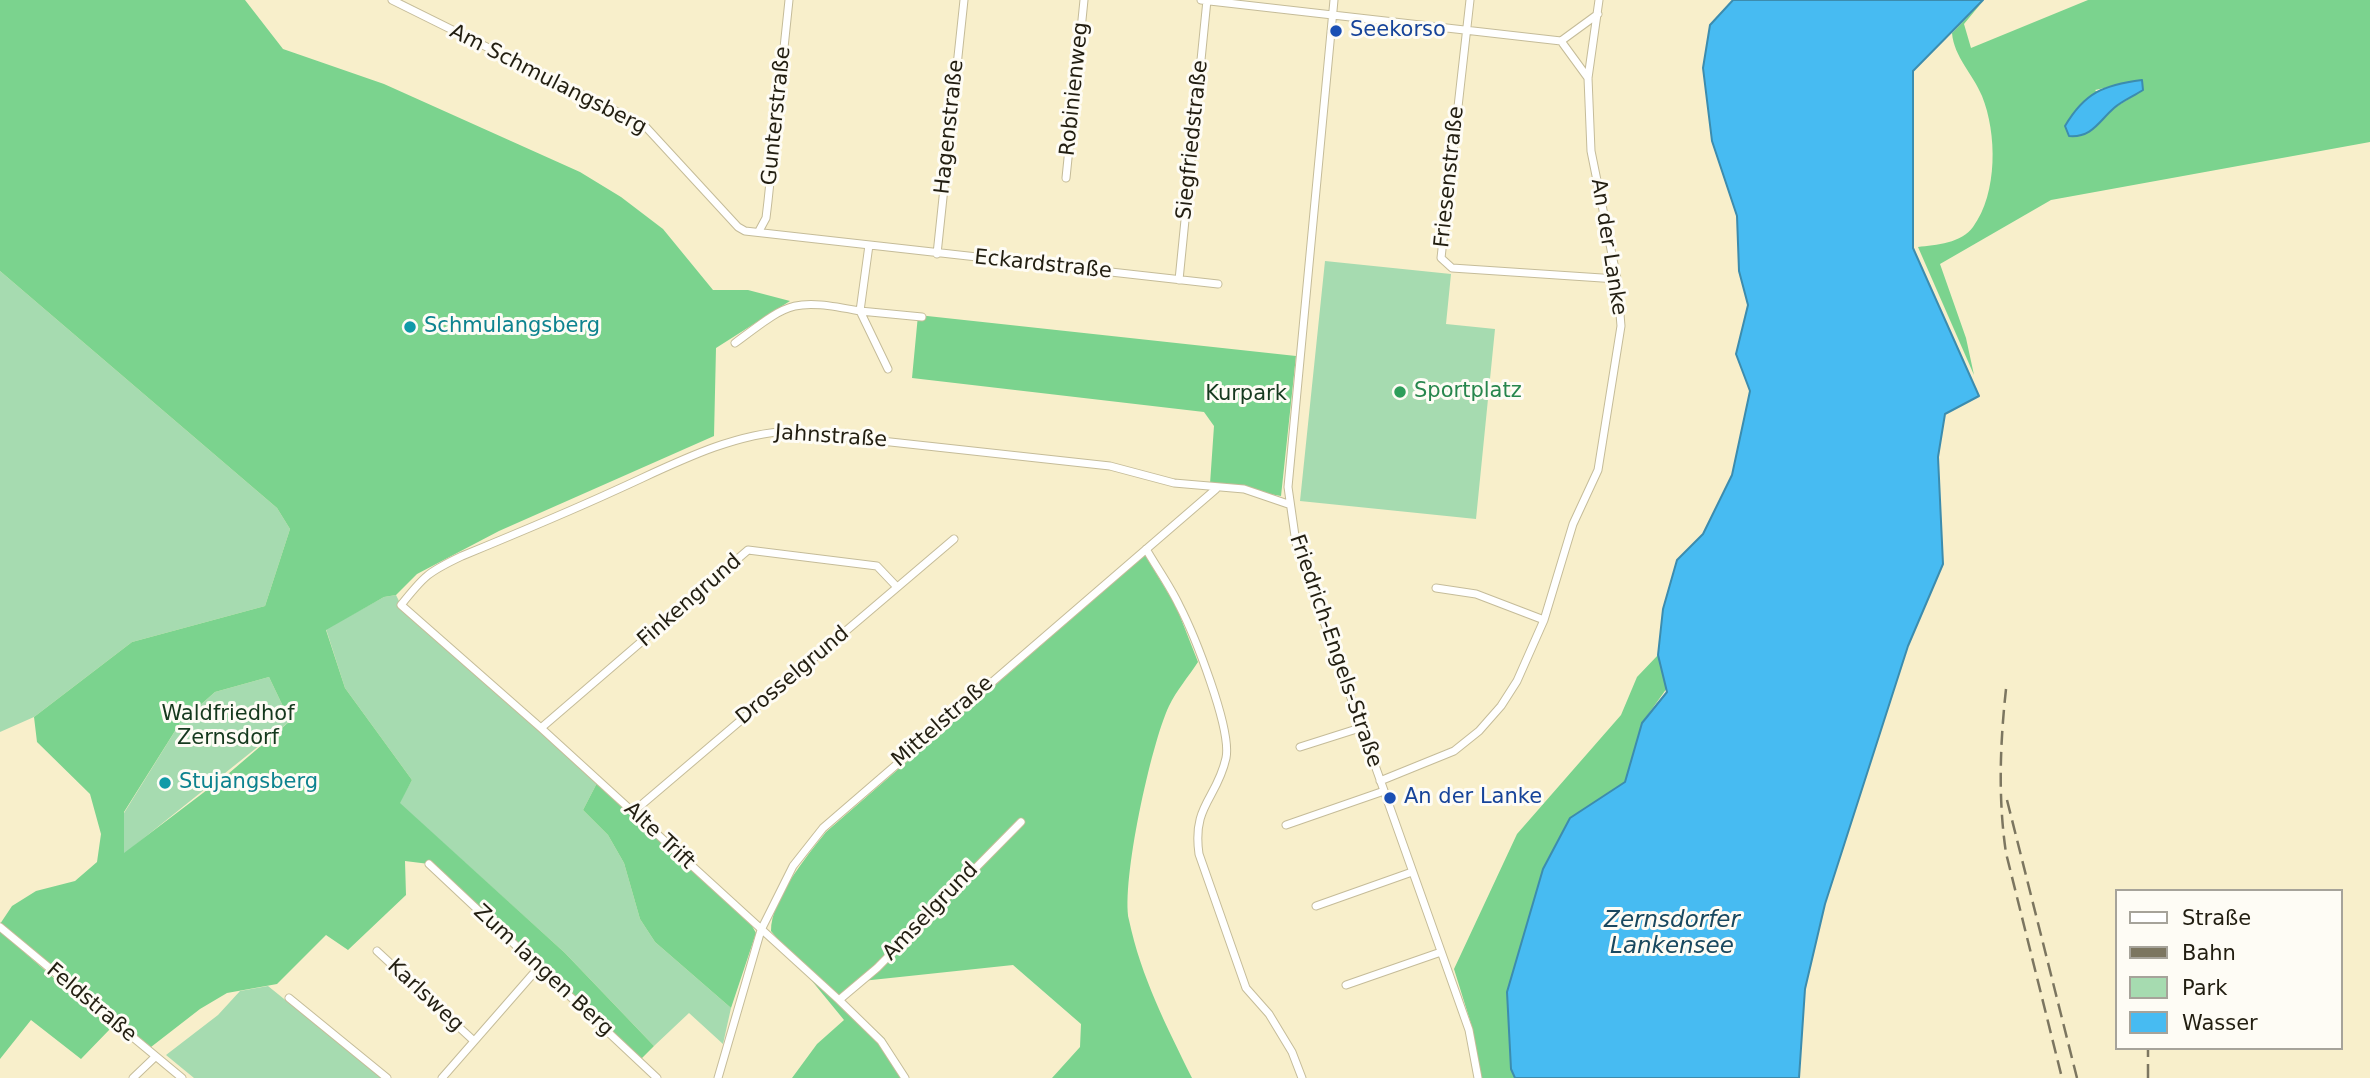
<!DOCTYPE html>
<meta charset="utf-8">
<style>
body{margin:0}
#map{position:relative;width:2370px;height:1078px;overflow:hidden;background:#f8efcb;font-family:"DejaVu Sans",sans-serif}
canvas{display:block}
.legend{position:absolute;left:2115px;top:889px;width:228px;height:161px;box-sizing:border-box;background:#fefcf5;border:2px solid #a6a39a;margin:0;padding:9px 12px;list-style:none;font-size:21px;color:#221e11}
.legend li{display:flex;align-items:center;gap:14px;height:35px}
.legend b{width:35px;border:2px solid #a6a39a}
</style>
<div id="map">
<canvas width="2370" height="1078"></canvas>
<ul class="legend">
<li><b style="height:9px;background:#fff"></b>Straße</li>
<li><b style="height:9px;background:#7c7660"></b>Bahn</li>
<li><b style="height:19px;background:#a6dbb0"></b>Park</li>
<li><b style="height:19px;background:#47bbf2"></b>Wasser</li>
</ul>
</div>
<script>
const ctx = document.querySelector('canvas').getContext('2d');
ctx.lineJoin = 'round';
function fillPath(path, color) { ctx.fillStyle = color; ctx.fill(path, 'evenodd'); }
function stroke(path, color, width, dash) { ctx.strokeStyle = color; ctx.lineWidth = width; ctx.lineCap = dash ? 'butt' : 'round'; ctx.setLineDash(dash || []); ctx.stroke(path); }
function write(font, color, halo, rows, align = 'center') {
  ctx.font = font + ' "DejaVu Sans",sans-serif'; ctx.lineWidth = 6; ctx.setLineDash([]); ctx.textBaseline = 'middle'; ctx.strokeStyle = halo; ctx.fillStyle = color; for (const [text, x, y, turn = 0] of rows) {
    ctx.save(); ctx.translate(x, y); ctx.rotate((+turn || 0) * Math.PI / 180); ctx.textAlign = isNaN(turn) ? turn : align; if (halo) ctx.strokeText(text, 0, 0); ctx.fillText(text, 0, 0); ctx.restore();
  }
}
const green = new Path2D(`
 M1325,261L1451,274L1446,324L1495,329L1476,519L1300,501Z
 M0,271L277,508L290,529L265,606L132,642L34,717L0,732Z
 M396,595L401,605L598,781L583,810L608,835L624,863L640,919L655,942L731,1008L723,1044L689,1013L654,1046L565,953L399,803L412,780L345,688L326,629L384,597Z
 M269,677L290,721L124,854V813L180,723L215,692Z
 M268,986L382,1078H194L166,1055L218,1015L240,991Z`);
const forest = new Path2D(`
 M0,0H245L283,49L384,84L580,172L621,197L663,229L713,290H748L790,301L716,348L714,436L499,531L417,574L396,595L384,597L326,630L345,688L412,780L400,803L565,953L654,1046L641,1059L429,864L405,861L406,895L348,950L326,935L277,984L227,993L200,1009L151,1047L0,924L12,906L36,891L75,881L97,862L101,834L90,794L37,742L34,717L132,642L265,606L290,529L277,508L0,271ZM269,677L290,721L228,774L124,853V812L180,723L215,692Z
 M2088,0H2370V142L2051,200L1940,264L1966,338L1974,375L1918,247C1936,245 1962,243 1973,227C1998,193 1997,133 1982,96C1973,74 1954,57 1952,33L1983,1L1964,24L1971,48ZM2142,80L2143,90L2114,108L2095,90Z
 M918,315L1296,356L1281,496L1210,484L1214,426L1204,412L912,378Z
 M1145,555L1176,606L1198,662C1189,676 1176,691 1169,706C1151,744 1121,882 1129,920C1141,977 1167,1027 1192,1078H1052L1080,1047L1081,1024L1013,965L862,981L843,1000L884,1038L909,1078H792L817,1044L844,1020L771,931C771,899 807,856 826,832Z
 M1658,655L1667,688L1642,723L1625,782L1570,818L1543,869L1507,992L1511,1069L1515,1078H1481L1472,1027L1454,969L1517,834L1621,715L1637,677Z
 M598,781L752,926L756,933L731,1008L655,942L640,919L624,863L608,835L583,810Z
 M0,931L111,1028L81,1059L31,1020L0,1059Z`);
const water = new Path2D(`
 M1733,0H1983L1913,71V248L1979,396L1945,414L1938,457L1943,564L1908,646L1825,904L1805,989L1799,1078H1515L1511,1069L1507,992L1543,869L1570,818L1625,782L1642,723L1667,692L1658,655L1663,609L1677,560L1703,534L1732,475L1750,391L1736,354L1748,305L1739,271L1737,216L1712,141L1703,68L1710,25Z
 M2142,80L2143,90C2134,96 2122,101 2114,108C2099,121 2092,138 2069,136L2065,126C2085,92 2104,85 2142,80Z`);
const minor = new Path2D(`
 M392,0L644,125L738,227L745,231L1218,284
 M1201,0L1561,41L1588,78
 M1334,0L1288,487L1296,543L1469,1030L1478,1078
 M1470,0L1441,258L1452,268L1617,279
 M1561,41L1598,14
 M1066,178L1084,0
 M759,231L766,218L768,201L789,0
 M869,245L860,311L922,317
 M937,254L964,0
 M1179,280L1207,0
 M735,343C790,302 791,298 860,311L888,369
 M1146,549C1157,568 1170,586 1179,605C1194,634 1232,729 1226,758C1217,799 1192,805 1199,854L1246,988L1269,1014L1292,1052L1302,1078
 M1436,588L1476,594L1544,620
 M541,728L748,550L877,566L897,587
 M1300,747L1363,727
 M1380,781L1454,751L1479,731L1501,706L1517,681L1544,620L1573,524L1598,470L1621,326L1617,279L1591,151L1588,78L1599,0
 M633,812L954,539
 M1286,825L1384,791
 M429,864L657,1078
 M1316,906L1412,872
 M0,927L182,1078
 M377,951L474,1041
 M1346,985L1441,952
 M289,998L387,1078
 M839,1000L877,968L1021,822
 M133,1078L155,1057
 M442,1078L539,967
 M718,1078L761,930L793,866L823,828L1216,489
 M905,1078L881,1041L839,1000L541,728L401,605C424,576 428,572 462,556C513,535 564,514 614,491C670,466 728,434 790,431L1110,466L1174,483L1244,489L1288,504`);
const rail = new Path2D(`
 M2006,689C2000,744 1998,799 2006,853L2062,1078
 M2007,800L2077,1078
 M2148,1078V1048`);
const markers = [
 [1336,31,7,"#1a4fb4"],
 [410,327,7,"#0f9aa8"],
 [1400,392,7,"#2e9e5b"],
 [165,783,7,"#0f9aa8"],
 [1390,798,7,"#1a4fb4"]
];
const transitNames = [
 ["Seekorso",1350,31],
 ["An der Lanke",1404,798]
];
const streetNames = [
 ["Am Schmulangsberg",548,80,27],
 ["Robinienweg",1075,89,-84],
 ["Gunterstraße",777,116,-84],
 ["Hagenstraße",950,127,-84],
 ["Siegfriedstraße",1193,140,-84],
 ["Friesenstraße",1450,177,-84],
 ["An der Lanke",1608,247,81],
 ["Eckardstraße",1043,265,6],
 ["Jahnstraße",831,437,4],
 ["Finkengrund",690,601,-41],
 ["Friedrich-Engels-Straße",1335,651,71],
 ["Drosselgrund",793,676,-40],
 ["Mittelstraße",943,722,-41],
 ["Alte Trift",659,836,43],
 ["Amselgrund",931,912,-46],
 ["Zum langen Berg",543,971,43],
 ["Karlsweg",425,996,43],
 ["Feldstraße",91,1003,40]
];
const cultureNames = [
 ["Schmulangsberg",424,327],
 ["Stujangsberg",179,783]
];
const leisureNames = [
 ["Sportplatz",1414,392]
];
const parkNames = [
 ["Kurpark",1246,395],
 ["Waldfriedhof",228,715],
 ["Zernsdorf",228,739]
];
const waterNames = [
 ["Zernsdorfer",1672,921],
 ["Lankensee",1672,947]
];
fillPath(green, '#a6dbb0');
fillPath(forest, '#7bd38e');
fillPath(water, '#47bbf2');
stroke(water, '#3c8cae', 2);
stroke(minor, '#c5bc99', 9);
stroke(minor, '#fff', 7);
stroke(rail, '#7c7660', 2.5, [14, 7]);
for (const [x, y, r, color] of markers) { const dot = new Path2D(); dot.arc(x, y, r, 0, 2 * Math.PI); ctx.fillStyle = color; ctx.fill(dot); stroke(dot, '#fefcf5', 2.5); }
write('21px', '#164399', '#fefcf5', transitNames, 'left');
write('21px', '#221e11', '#fefcf5', streetNames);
write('21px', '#0d838f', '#fefcf5', cultureNames, 'left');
write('21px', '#27864d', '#fefcf5', leisureNames, 'left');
write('21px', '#15391e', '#fefcf5', parkNames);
write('italic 23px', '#19485f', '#fefcf5', waterNames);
</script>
